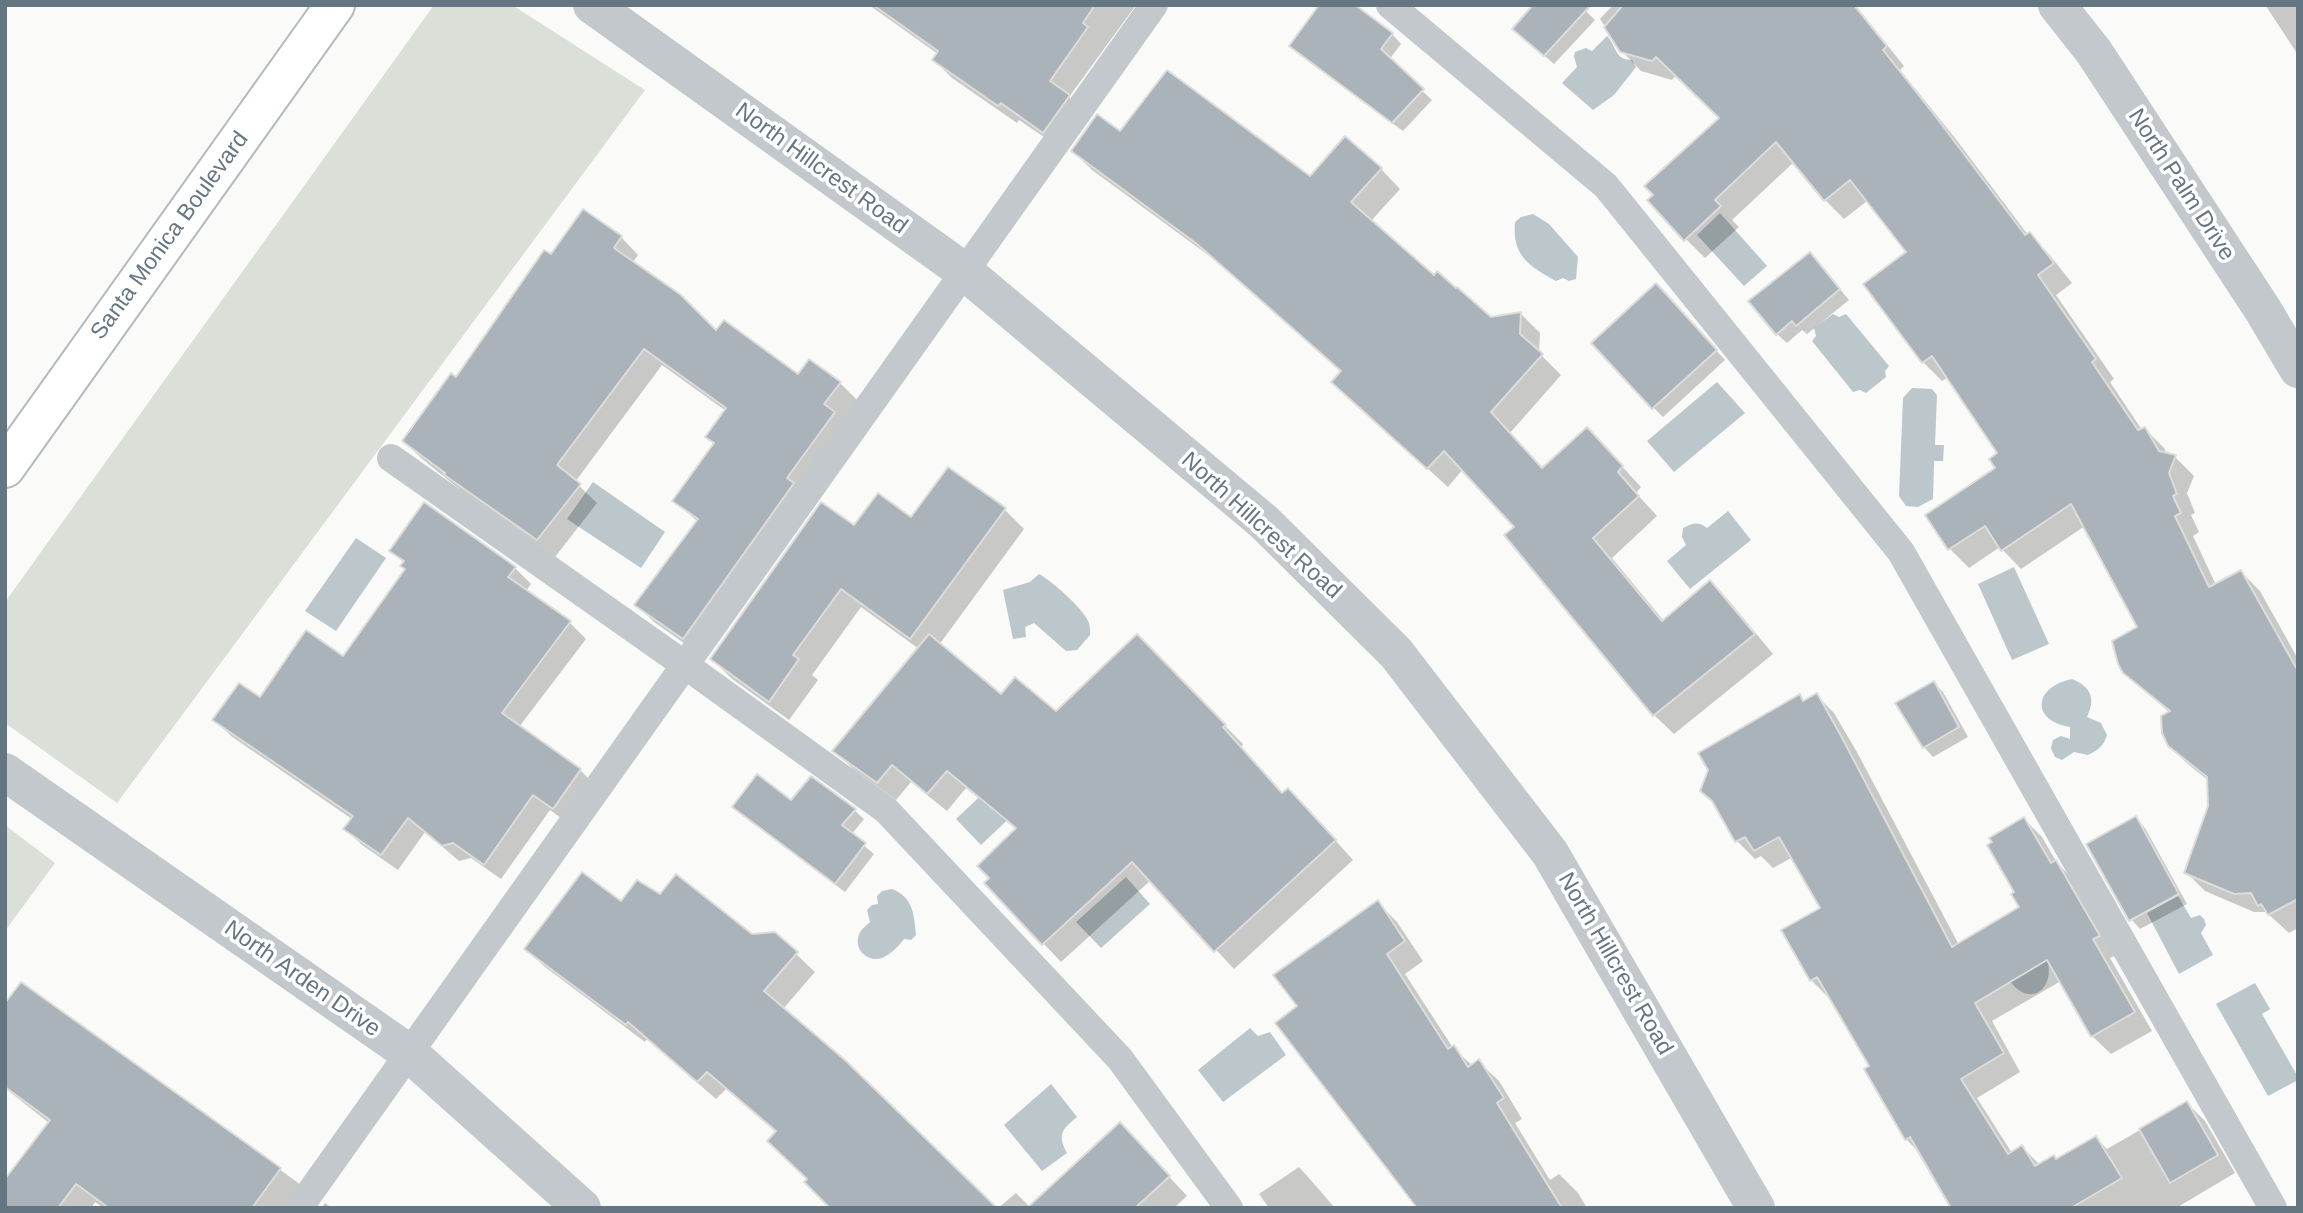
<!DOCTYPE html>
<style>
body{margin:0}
#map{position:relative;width:2303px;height:1213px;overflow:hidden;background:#fafaf8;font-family:Helvetica,sans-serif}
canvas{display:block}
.frame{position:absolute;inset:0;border:7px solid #657683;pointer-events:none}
</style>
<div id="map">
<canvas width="2303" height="1213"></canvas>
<div class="frame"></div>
</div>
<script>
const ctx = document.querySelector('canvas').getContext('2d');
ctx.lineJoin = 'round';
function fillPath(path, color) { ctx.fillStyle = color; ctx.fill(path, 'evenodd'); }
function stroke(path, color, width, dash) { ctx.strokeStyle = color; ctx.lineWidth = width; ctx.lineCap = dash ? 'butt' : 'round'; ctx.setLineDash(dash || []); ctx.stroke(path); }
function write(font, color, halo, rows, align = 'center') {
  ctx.font = font + ' Helvetica,sans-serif'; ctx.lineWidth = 7; ctx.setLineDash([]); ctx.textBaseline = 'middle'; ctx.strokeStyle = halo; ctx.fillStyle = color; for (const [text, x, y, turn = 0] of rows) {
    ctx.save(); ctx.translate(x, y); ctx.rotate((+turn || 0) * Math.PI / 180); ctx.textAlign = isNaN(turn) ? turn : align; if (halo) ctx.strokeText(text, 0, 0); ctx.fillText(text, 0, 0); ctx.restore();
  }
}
const green = new Path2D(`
 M434,5H512L645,90L117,803L5,723V602Z
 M5,825L55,863L5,931Z`);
const water = new Path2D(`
 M1607,36C1616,45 1615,61 1632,60L1636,67L1614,95L1593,110L1562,83L1577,67L1574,56L1575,52L1586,48L1592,51Z
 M1720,213L1767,266L1744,286L1697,235Z
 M1533,214L1549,224L1578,257L1576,279L1569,281L1563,278L1556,281C1529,266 1512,256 1515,222L1521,217Z
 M1833,314L1839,317L1846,314L1889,366L1885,371L1886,377L1866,393L1860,390L1853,392L1812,341L1816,336L1814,328Z
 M1717,382L1745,413L1674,472L1647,441Z
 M1912,388L1932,389L1937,395L1935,445H1944L1943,461H1934L1933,499L1918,507L1906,506L1899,496L1903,398Z
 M593,482L665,532L641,568L567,519Z
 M1728,511L1751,540L1690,589L1667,561L1686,545L1682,537L1683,528C1693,523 1698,521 1707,528Z
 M356,538L386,558L336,631L305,611Z
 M2014,567L2049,644L2012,660L1978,584Z
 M1039,574C1052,581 1084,609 1089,623C1090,627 1090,631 1090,635L1077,650L1066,651L1034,623L1025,627L1026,637L1013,639L1003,590L1030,582Z
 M2072,679C2091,687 2096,698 2087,717L2101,723L2107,735C2104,746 2098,750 2088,755L2074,752L2062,760L2055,757L2051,748L2053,740L2061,736L2070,739V727C2031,721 2033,687 2072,679Z
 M1010,768L1035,794L981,845L956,819Z
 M1126,877L1150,904L1101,948L1076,922Z
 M892,889C913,897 914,914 916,935L911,940L904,939C898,947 891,954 882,958C868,963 853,949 859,935C860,930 866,926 870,922L867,910L872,905L878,904L877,896L882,891Z
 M2178,896L2191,918L2200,915L2204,919L2206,925L2201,933L2213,955L2179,974L2147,913Z
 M1997,959H2047C2055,984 2036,1006 2015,987C2008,980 2003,967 1997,959Z
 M2255,983L2270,1009L2262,1014L2298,1077V1080L2268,1096L2216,1004Z
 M1250,1028L1258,1036L1270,1032L1286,1055L1223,1102L1198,1070Z
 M1051,1084L1077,1117C1062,1129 1057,1135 1067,1153L1042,1171L1004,1125Z`);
const shadow = new Path2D(`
 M869,5H1136L1069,97L1087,114L1062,149L1019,120L1017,123L952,78L934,60L938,54Z
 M1580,5L1595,20L1554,64L1524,38Z
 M1613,5H1855L1904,66L1900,70L1955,138L2028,235L2029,234L2048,253L2072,283L2056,295L2114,379L2110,382L2142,430L2145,429L2164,448L2168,455L2175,457L2194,476L2187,493L2195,513L2191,515L2199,532L2193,536L2216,585L2241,572L2260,591L2298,659V928L2289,933L2266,912H2254L2205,891L2186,872L2210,806L2209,781L2189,765L2169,746L2170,713L2125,672L2140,627L2085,526L2021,569L2000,547L1969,568L1950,549L1997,468L2000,454L1948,377L1942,381L1923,362L1908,252L1867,201L1844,219L1825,200L1794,162L1732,220L1739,227L1705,258L1686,239L1721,118L1676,75L1672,80L1641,71L1622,51L1600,19Z
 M2263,5H2298V55L2266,6Z
 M1392,34L1401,44L1389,60L1432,100L1403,131L1301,56L1291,46Z
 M1120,133L1310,179L1381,169L1400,189L1371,221L1434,277L1490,319L1521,314L1540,333L1539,353L1561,375L1510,433L1543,469L1606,449L1641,487L1636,493L1657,516L1612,558L1664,621L1710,582L1730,602L1773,654L1674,734L1654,715L1507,536L1516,527L1463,469L1448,487L1353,401L1343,372L1219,263L1092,170L1073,151Z
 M583,211L621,237L638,255L633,262L717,333L799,376L809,361L840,383L858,401L701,655L654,622L636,604L698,522L675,501L716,445L708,437L726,411L662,365L575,482L597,503L555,557L463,492L421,458L404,441L456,379L551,257Z
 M1819,264L1849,300L1807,334L1802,330L1787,343L1777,334Z
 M1665,295L1725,360L1663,417L1653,407Z
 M949,469L1005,510L1024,529L939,645L1001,696L1056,714L1137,637L1243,744L1241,747L1283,795L1307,809L1353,860L1234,969L1151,880L1061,962L1043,943L1017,830L966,788L947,811L911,782L896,800L853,769L834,750L919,649L861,607L812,675L818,680L789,720L731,678L712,659L854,527L912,520Z
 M425,504L515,568L531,584L526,591L570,623L586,639L519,727L580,770L596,786L569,824L550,810L501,879L471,858L459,861L425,832L398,870L362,845L346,829L352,819L231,736L215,720L343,658L407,570L404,563L392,551Z
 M1934,683L1943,692L1968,737L1933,757L1924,747Z
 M1816,695L1834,713L1858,754L1959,945L2022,908L2017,892L2024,819L2042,837L2057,863L2074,880L2116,955L2110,958L2152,1031L2111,1054L2092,1036L2061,981L1992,1021L2020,1072L1977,1098L2012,1153L2022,1147L2040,1165L2057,1161L2096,1138L2107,1149L2187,1103L2205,1121L2235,1173L2176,1208H1950L1915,1148L1906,1139L1872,1067L1829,998L1811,980L1823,908L1793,857L1773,868L1761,856L1755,859L1737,841L1716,804L1799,696L1805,702Z
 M791,802L854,810L864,819L851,835L874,854L845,892L744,816L735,807Z
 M2136,818L2145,828L2187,904L2140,929L2131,919Z
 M660,897L796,954L815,972L783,1009L809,1180L777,1133L726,1089L716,1099L647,1039L645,1042L545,967L526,949L621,904Z
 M1378,903L1397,922L1423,961L1405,974L1453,1048L1473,1066L1479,1062L1499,1081L1522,1119L1515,1123L1550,1180L1559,1174L1578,1193L1587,1208H1420L1299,1006Z
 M21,984L297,1182L316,1201L312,1208H104L95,1202L91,1208H7L49,1123L5,1088V1066Z
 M1138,1143L1187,1196L1174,1208H998L1016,1193L1030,1207Z
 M1299,1167L1308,1177L1335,1208H1269L1259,1194Z
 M325,1203L332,1208H321Z`);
const building = new Path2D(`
 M873,5H1095L1083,23L1088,27L1050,81L1070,95L1043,133L1001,103L998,106L932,60L938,51Z
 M1319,5H1355L1393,33L1381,49L1424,89L1392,123L1289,46Z
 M1533,5H1591L1544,56L1512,29Z
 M1623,5H1854L1887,46L1883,50L1936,117L2025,235L2030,232L2054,263L2038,275L2096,359L2092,362L2138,430L2145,427L2159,451L2176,455L2169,473L2177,494L2173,496L2181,513L2175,516L2209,587L2241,570L2298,671V899L2268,915L2261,904L2258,906L2251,893L2234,894L2184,873L2208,806L2207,777L2168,746L2162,733L2161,716L2170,711L2123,673L2118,664L2112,641L2137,627L2071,504L2001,551L1985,526L1948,550L1925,515L1995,468L1989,459L1997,453L1932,356L1922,363L1863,284L1906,252L1850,180L1824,201L1776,142L1715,200L1721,206L1684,241L1647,200L1653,195L1644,186L1719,118L1656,57L1652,61L1620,52L1604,27Z
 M1167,70L1310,176L1345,136L1382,168L1351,202L1434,275L1437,271L1456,288L1457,287L1491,317L1521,312L1520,334L1543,354L1491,412L1542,468L1587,427L1623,466L1618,472L1639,496L1593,538L1662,621L1710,580L1755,634L1653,716L1504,535L1514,527L1444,451L1427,469L1331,382L1341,371L1197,244L1071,151L1097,114L1120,131Z
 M583,209L622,236L614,248L681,295L716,330L724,320L798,374L809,359L841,382L824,404L835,412L787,478L794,483L683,639L634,605L698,519L672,501L714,443L705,437L726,408L644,349L557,465L581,484L537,540L443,474L445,473L402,441L451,373L456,377L544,250L551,254Z
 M1810,252L1840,289L1796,326L1792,321L1776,335L1748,301Z
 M1656,283L1717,350L1652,409L1591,343Z
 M948,467L1006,508L910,639L841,589L793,655L799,659L769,702L710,659L821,502L854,525L878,493L911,517Z
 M424,502L516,567L508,577L571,621L502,713L581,769L553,809L533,795L484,865L453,843L442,846L408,818L381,855L343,829L353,816L212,720L239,683L260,697L306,630L343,656L405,569L400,566L404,561L389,551Z
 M929,634L1001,694L1015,677L1056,711L1137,634L1226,725L1223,727L1282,793L1288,788L1336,840L1214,952L1132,862L1042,945L984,883L989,878L977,866L1016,828L947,771L927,794L892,765L877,783L832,751Z
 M1934,681L1959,727L1923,748L1895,703Z
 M1817,693L1840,734L1952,947L2019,907L2011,894L2014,892L1987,845L1992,842L1989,838L2024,817L2051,863L2056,860L2100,936L2093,939L2135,1012L2091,1037L2047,960L1975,1003L2004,1053L1961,1079L2008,1154L2022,1145L2035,1166L2054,1155L2056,1159L2096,1136L2122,1178L2071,1208H1951L1910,1137L1905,1140L1864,1069L1869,1066L1817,977L1810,981L1781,930L1820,908L1779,837L1754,851L1745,837L1735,842L1712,801L1700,791L1708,770L1698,753L1800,694L1803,701Z
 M757,774L791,800L811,776L856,809L842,825L866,843L835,884L732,807Z
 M2136,816L2179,894L2129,921L2086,844Z
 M582,872L621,901L637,880L660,894L676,874L752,934L775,932L798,952L764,991L846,1061L997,1208H830L804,1182L807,1179L767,1141L776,1131L707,1072L697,1082L628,1022L626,1025L524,949Z
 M1378,900L1405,941L1387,954L1448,1049L1454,1045L1468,1067L1479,1059L1504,1098L1497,1103L1562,1208H1417L1275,1023L1297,1006L1273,975Z
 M21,982L281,1168L252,1208H109L76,1184L58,1208H5V1179L50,1120L5,1087V1003Z
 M2187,1101L2218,1155L2170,1183L2139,1129Z
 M1120,1122L1170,1176L1135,1208H1027Z`);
const service = new Path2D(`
 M1390,5L1606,186L1901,552L2273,1208
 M391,458L685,665L886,810L1120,1059L1229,1208
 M299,1208L1154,5`);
const minor = new Path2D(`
 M592,5L965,272L1264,522L1396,653L1550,853L1756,1208
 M2057,5L2094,52L2263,310L2298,369
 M5,772L409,1053L582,1208`);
const primary = new Path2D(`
 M5,468L335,5`);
const streetNames = [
 ["North Hillcrest Road",821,169,36],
 ["North Palm Drive",2181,185,57],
 ["Santa Monica Boulevard",170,236,-54],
 ["North Hillcrest Road",1261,526,42],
 ["North Hillcrest Road",1615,964,60],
 ["North Arden Drive",302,979,35]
];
fillPath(green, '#dadfd7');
fillPath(water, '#bbc7cb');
fillPath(shadow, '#0003');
fillPath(building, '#aab3b9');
stroke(building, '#dcdcda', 2);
stroke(primary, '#b5babe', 42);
stroke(service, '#c3c8cc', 28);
stroke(minor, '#c3c8cc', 38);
stroke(primary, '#fff', 38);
write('23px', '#657683', '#fff', streetNames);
</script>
